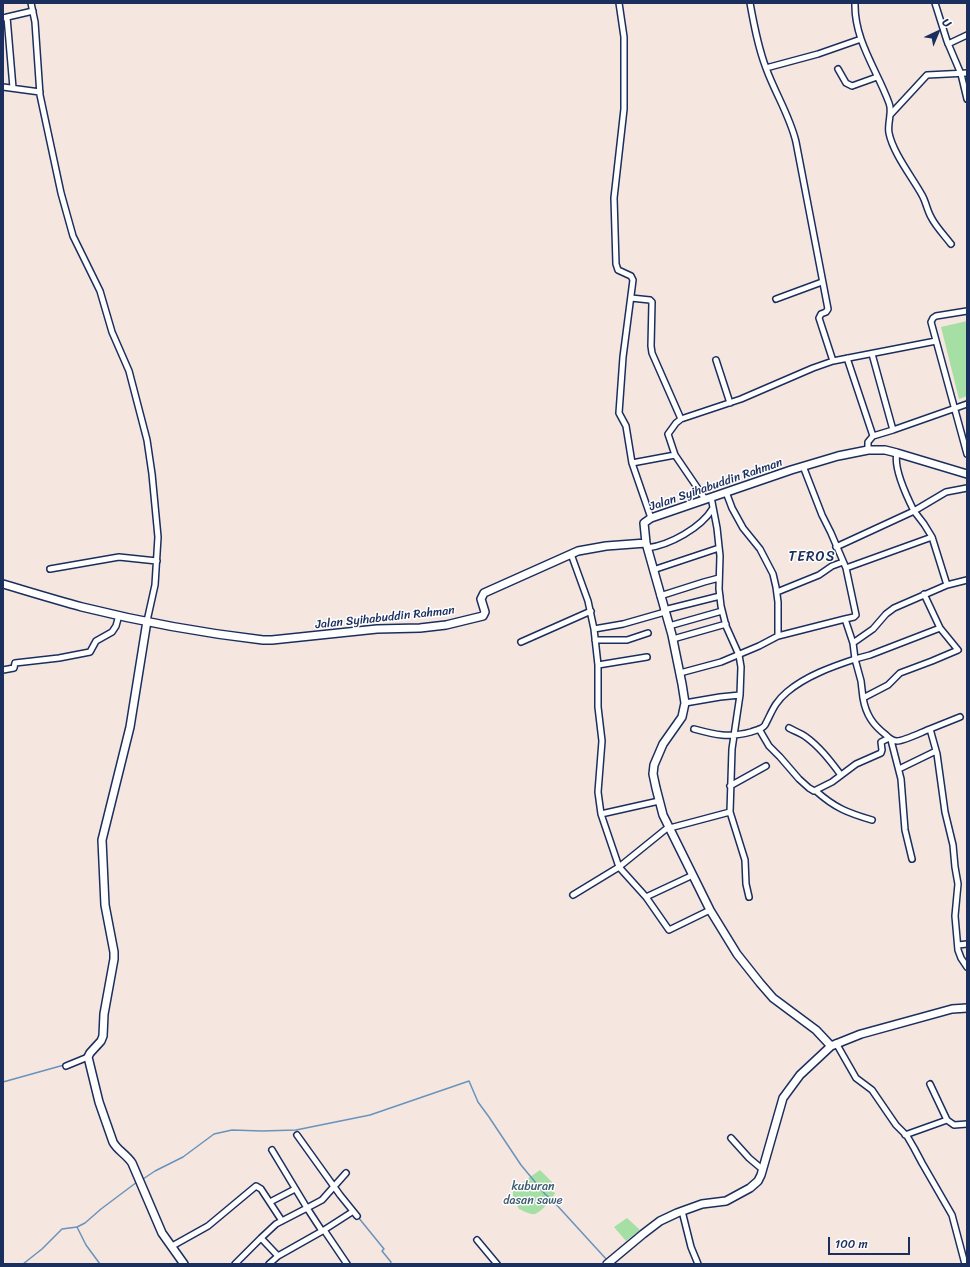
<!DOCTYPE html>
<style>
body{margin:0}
#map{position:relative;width:970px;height:1267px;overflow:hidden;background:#f6e6e0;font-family:Sriracha,sans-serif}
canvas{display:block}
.frame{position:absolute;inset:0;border:4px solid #1b2f5e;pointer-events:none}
.north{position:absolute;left:918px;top:12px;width:40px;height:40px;-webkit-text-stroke:3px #fff;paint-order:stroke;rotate:44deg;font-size:11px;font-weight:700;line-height:16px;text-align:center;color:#1b2f5e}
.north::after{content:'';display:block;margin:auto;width:14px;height:18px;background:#1b2f5e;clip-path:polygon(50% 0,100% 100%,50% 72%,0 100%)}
.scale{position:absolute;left:828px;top:1237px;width:82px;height:18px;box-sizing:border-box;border:2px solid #1b2f5e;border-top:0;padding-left:5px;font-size:12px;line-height:14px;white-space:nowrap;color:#1b2f5e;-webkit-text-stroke:3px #fff;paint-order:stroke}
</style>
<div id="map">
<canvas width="970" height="1267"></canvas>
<div class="frame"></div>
<div class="north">U</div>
<div class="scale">100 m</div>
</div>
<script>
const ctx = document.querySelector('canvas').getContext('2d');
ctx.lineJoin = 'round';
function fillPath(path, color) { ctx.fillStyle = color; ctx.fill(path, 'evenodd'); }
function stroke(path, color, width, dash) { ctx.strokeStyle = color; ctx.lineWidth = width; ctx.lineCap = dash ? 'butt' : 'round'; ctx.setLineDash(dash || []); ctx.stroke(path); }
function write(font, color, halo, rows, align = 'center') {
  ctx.font = font + ' Sriracha,sans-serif'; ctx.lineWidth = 3; ctx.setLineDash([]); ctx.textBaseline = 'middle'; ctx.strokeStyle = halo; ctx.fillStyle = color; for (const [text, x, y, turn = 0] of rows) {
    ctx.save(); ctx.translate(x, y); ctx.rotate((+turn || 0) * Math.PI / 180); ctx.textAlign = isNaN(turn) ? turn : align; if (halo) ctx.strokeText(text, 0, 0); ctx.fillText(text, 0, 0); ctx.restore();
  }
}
const green = new Path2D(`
 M967,321V396L959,399L941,327Z
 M540,1170L553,1183L554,1186L550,1189L555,1193C553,1199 541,1212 535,1214C530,1215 524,1211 519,1209L513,1197V1191L523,1182Z
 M627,1218L640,1230L626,1241L614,1227Z`);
const stream = new Path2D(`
 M3,1082L64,1065
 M143,1179L155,1171L183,1157L214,1134L232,1130L262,1131L296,1130L370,1115L469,1081L478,1102L489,1117L521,1165L545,1194L554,1202L607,1260
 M358,1217L384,1249L382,1251L391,1262L390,1264
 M23,1264L42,1249L62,1229L77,1227
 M100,1264L86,1245L77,1227L85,1223L101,1209L137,1182`);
const street = new Path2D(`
 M31,3L35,22L40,95L61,193L73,236L100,291L112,332L129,371L147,440L152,474L158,537L155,585L147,621
 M619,3L624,37V109L614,198L616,264L618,270L631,276L633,280L623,357L619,413L626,426L632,463L651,518
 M750,3C754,25 758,47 766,68C775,93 790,116 796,142L828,309L826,312L821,314L819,318L833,361
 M855,3C854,40 877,70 889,103C893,112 887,123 889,133C893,153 912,177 922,195C926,202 927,210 931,217C936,227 945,236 951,244
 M935,3L947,41L961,74L967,99
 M7,17L13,88
 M3,18L33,11
 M948,44L967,35
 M766,68L818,54L861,39
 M838,69L846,83L852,86L877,77
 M3,87L40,92
 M890,115L927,75L967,73
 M631,298L650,300L652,302L651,346L652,353L681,419
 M776,299L822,282
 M967,311L936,316L933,318L931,322L967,454
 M872,354L893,430
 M847,358L873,436
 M716,360L730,403
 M868,450V442L873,436L893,430L967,404
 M675,455L705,499
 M632,463L675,455L668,434L676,423L681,419L741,399L813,368L833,361L936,341
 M726,492L732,508L743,528L760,549L773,574L776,587L778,602V636
 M836,547L914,511C907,497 893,468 897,453
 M647,548C670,545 701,528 713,508
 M571,554L588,601L594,629L598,665V707L602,741L598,792L601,814L619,867L646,897
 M846,568L932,537
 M50,569L119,557L157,561
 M653,570L719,548
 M947,585L932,537L924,524L914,511L946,492L967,488
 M777,592L819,575L832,566L843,562
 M924,594L940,628L958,650L932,661L900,673L888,685L863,698C866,715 873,725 886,735C889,738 892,741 897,741C904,741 922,732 930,729L937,754L945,812L953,845L955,867L958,884L955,916L958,950L961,958L967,967
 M660,596L704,582L719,578
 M664,610L720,596
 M669,626L722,611
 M594,629L623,624L665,612
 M673,639L726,624
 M595,640H627L648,633
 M521,642L591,611
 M853,643L873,629L886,614L894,608L947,585L967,580
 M598,665L647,657
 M3,670L14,668L15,663L59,658L90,652L96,641L112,632L116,626L119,615
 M680,673L721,662L759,646L778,636L845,619
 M863,698L861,681L855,659L870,655L940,628
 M685,703L720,697L740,695
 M789,728C794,731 801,733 806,737C820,747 831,762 841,775
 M694,729C716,735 728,738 751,732C755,730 762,730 765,725C772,712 774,703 787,692C806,676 831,667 855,659L853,643L845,619L854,617L856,615L846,568L831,533L822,515L803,466
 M759,729L769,746L780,757L799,779L809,788L814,791L832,782L856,764L881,753L882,750L881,742L889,738
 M930,729L960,717
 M891,740L901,779L905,830L912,859
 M899,769L936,751
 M730,786L766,766
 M816,791C835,808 848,813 872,820
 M730,812L745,860L746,884L749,897
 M601,814L659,801
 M693,875L646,897L669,930L710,910
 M573,895L619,867L666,829L730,812L732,749L740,695L741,667L739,655L726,626L721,606L719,589L720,556L717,528L711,497
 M958,945L967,944
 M836,1043L856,1078L872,1090L896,1125L907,1136L914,1148L922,1163L952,1215L965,1264
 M66,1066L88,1057
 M930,1084L947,1120L954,1125L967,1124
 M297,1135L340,1195L357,1216
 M905,1135L947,1120
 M731,1138L749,1158L762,1169
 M272,1150L307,1208L322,1200L346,1173
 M270,1202L295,1189
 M682,1211L691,1247L698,1264
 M324,1230L352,1212
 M261,1238L278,1256
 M477,1240L497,1264
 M174,1245L208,1226L256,1186L261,1189L282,1221
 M235,1264L261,1238L276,1224L307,1208L322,1231
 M269,1264L278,1256L324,1230L347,1264`);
const secondary = new Path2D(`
 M646,543L672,635L682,684L685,703L682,717L663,744L654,765L653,774L656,788L663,815L710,910L737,954L760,983L773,998L816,1030L831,1046
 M3,584C30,592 56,600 82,607C142,622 202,633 263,640H272L377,629L420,628L446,625L483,616L485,612L481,599L484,593L578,551L606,546L646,543L644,523L651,518L791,470L838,456L868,450H885L897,453L967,474
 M147,621L130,727L102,840L105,905L114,952V959L104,1014L103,1036L101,1041L90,1053L88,1057L99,1102L113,1142C117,1150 126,1154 132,1163L162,1233L184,1264
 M607,1264L643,1234L660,1221L677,1213L702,1204L726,1201L750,1188L758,1181L761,1175L783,1098L800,1075L831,1046L861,1034L952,1009L967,1008`);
const streetNames = [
 ["Jalan Syihabuddin Rahman",716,485,-19],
 ["Jalan Syihabuddin Rahman",385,618,-6]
];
const parkNames = [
 ["kuburan",533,1187],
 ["dasan sawe",533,1201]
];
const quarterNames = [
 ["TEROS",812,557]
];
fillPath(green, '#a5dfa4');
stroke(stream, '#6793bc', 1.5);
stroke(street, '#1b2f5e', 8);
stroke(secondary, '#1b2f5e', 10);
stroke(street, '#fff', 5);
stroke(secondary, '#fff', 7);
write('12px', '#1b2f5e', '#fff', streetNames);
write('12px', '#3e5b70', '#fff', parkNames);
ctx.letterSpacing = '1px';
write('14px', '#1b2f5e', '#fff', quarterNames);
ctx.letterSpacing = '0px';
</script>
